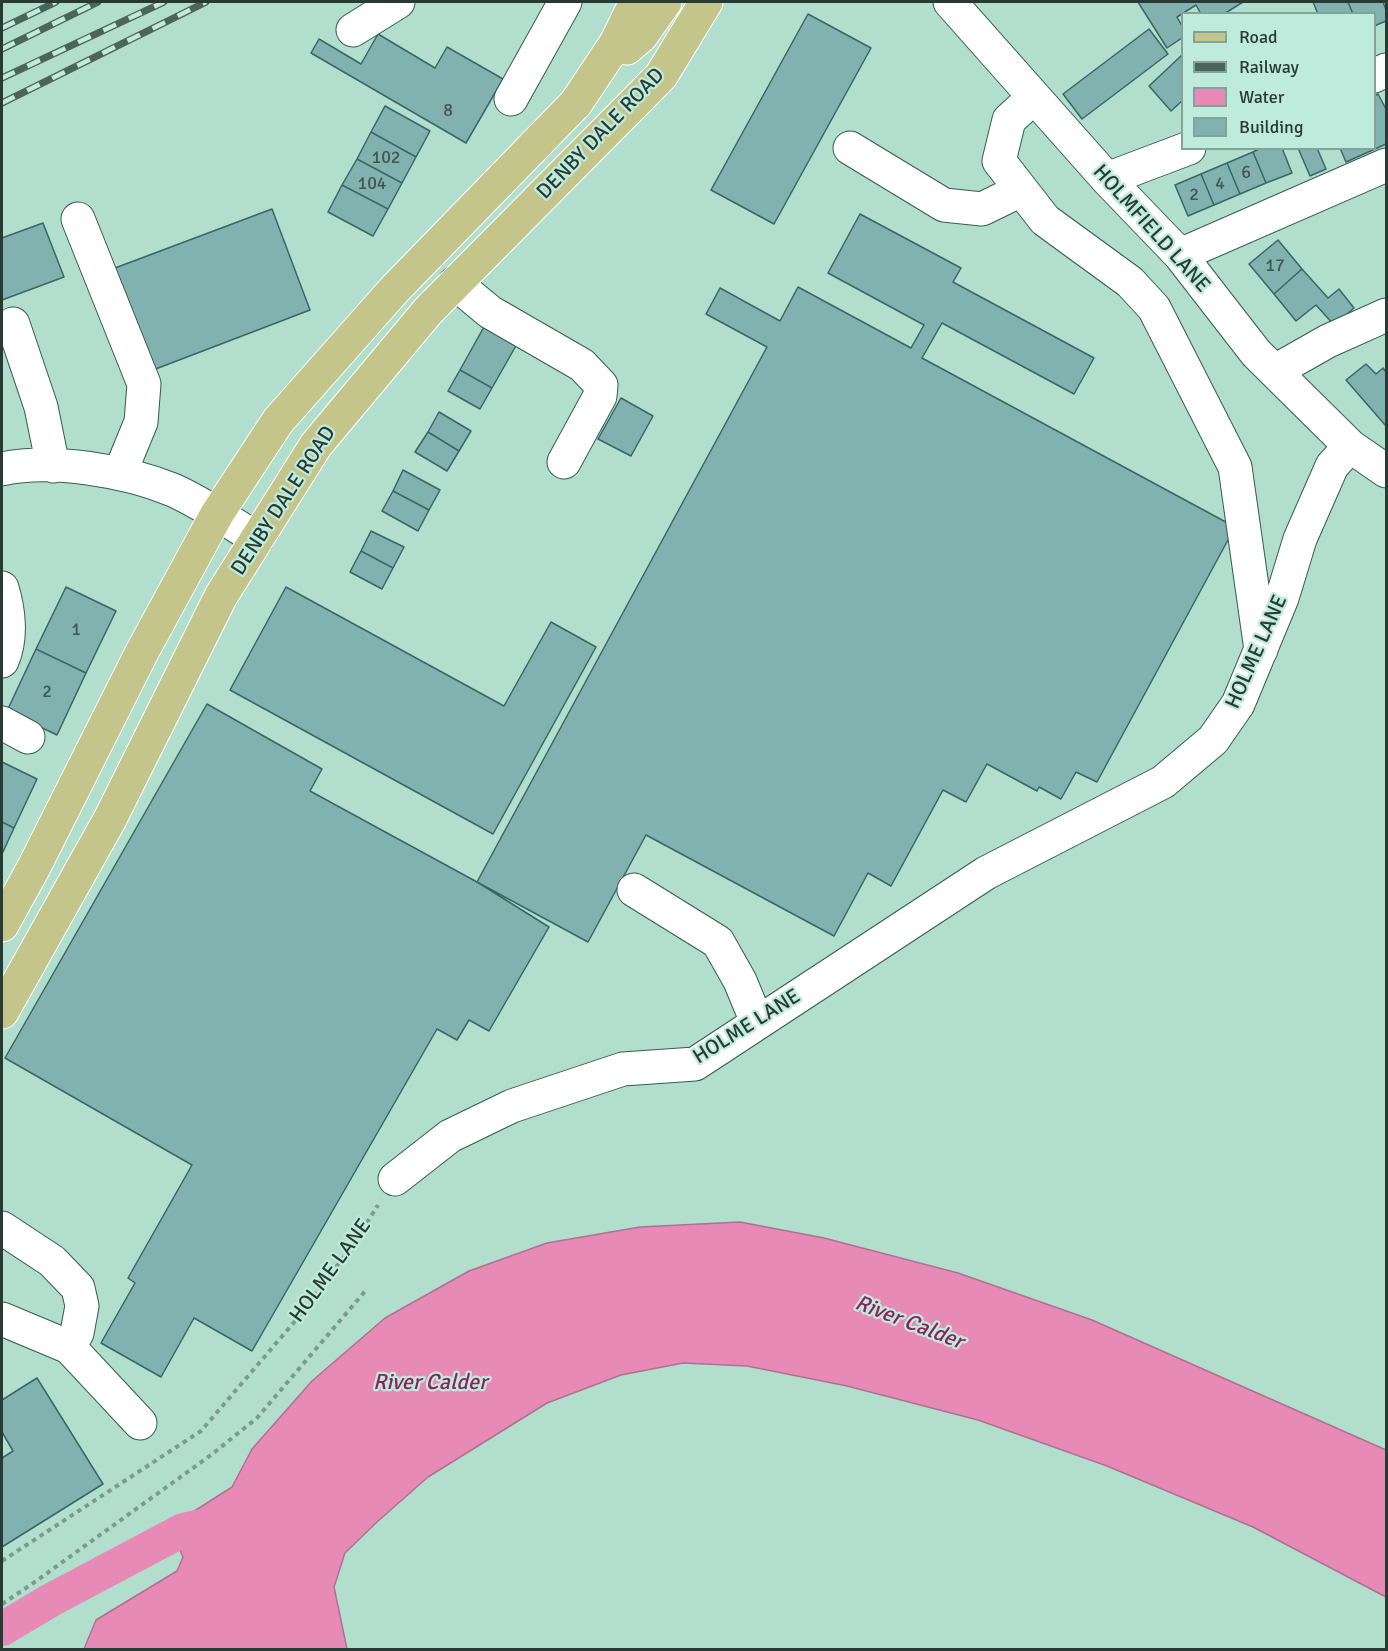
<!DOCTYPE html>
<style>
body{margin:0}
#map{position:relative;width:1388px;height:1651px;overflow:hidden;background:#b2dece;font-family:Signika,sans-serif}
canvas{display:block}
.frame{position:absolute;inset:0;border:3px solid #283a34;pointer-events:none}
.legend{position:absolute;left:1181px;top:12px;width:195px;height:138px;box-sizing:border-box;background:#beebdb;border:2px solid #82a498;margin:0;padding:8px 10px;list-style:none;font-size:18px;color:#283a34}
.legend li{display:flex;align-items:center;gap:12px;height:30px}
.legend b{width:30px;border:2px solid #82a498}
</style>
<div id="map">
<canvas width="1388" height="1651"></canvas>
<div class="frame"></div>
<ul class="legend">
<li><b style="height:8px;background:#c3c58b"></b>Road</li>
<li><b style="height:8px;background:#4c655c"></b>Railway</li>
<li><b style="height:16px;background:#e88ab6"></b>Water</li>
<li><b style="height:16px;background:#82b2af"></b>Building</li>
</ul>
</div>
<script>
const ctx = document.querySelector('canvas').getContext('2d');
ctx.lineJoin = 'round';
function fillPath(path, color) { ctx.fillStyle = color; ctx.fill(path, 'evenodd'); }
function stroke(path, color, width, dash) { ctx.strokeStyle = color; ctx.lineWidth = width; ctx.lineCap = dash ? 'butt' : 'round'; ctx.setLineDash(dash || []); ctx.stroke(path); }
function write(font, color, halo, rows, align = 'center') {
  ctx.font = font + ' Signika,sans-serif'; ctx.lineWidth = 4.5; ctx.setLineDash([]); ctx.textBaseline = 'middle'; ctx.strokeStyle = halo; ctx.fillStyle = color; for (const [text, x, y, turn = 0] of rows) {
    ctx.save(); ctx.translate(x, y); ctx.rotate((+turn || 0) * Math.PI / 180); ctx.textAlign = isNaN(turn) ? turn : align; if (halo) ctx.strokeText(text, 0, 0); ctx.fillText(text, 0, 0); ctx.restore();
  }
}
const water = new Path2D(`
 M740,1222L824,1238L958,1273L1092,1320L1386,1450V1597L1253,1527L1107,1466L978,1420L847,1386L747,1366L683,1363L621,1375L547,1403L428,1477L377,1522L345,1553L334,1587L347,1649H84L96,1620L177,1571L183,1557L179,1548L170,1545L160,1533L232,1487L252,1449L312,1381L385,1318L469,1271L547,1243L640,1227Z`);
const canal = new Path2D(`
 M2,1629L51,1600L183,1530L210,1524`);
const building = new Path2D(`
 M1138,2H1243L1224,14H1201L1196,5L1177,17L1182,26V38L1167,48Z
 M1313,2H1348L1353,14H1318Z
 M1348,2H1383L1386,10V21L1374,26V14H1353Z
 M808,14L871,48L774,224L711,190Z
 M1149,29L1168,54L1082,119L1063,94Z
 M378,34L435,68L447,47L503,79L466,143L311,53L319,39L361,64Z
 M1182,55V101L1171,111L1149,86Z
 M1378,94L1386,109V144L1375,149L1374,96Z
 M385,106L430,131L416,157L371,132Z
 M371,132L416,157L402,183L357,159Z
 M1374,147L1375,149L1346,162L1340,148Z
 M1261,148H1282L1292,173L1266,183L1253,152Z
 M1298,148H1317L1326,169L1310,176Z
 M1253,152L1266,183L1240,194L1227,163Z
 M357,159L402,183L388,209L342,185Z
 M1227,163L1240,194L1214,205L1201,174Z
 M1201,174L1214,205L1188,216L1175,185Z
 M342,185L388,209L373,236L328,212Z
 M272,209L310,310L153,370L115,268Z
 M860,214L961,268L953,282L1094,358L1074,394L942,323L922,358L1235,527L1097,782L1076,772L1061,799L1039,787L1037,791L987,764L966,802L943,790L891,886L868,873L834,936L646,835L588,942L477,882L767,347L706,314L720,288L780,321L798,287L911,348L924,325L828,273Z
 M43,223L64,277L2,300V238Z
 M1278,240L1302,269L1274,294L1249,264Z
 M1302,269L1328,298L1339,289L1354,308L1334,325L1316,305L1296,321L1274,294Z
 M485,325L517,344L492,388L460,370Z
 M1366,364L1376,374L1383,368L1386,372V426L1346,380Z
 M460,370L492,388L480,409L448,391Z
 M621,398L653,416L631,456L598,439Z
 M439,412L471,431L459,451L428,432Z
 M428,432L459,451L447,471L415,452Z
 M403,470L440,490L429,510L393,491Z
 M393,491L429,510L418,531L382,511Z
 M371,531L404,547L393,568L361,551Z
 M361,551L393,568L382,589L350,572Z
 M66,587L116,611L86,673L36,649Z
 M286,587L504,706L551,622L596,647L493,834L230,690Z
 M36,649L86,673L57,735L7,711Z
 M207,704L322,769L310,791L477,882L549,927L489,1031L469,1020L457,1040L437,1029L252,1351L194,1318L161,1377L101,1343L135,1283L128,1278L192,1165L5,1058Z
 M2,762L37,779L14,828L2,822Z
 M2,822L14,828L2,854Z
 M37,1378L103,1484L2,1547V1458L13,1451L2,1432V1400Z`);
const path = new Path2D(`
 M2,1561L201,1431L296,1320L355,1242L378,1205
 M2,1604L32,1584L211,1455L257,1418L367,1289`);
const minor = new Path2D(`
 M950,2L1107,179L1180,255L1256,353L1350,446L1386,471
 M353,30L398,2
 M1374,76L1386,70
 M1034,97L1009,120L999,161L1045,220L1130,282L1154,308L1235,467L1261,650
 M511,99L565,2
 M850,148L944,205L982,209L1021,190
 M1107,179L1189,148
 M78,219L144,384L141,422L120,473
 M1180,255L1386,165
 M455,283L490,312L582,365L601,385L600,396L564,462
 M13,324L41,407L53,466
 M1275,371L1328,341L1386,315
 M2,469C51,458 127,471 173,490C202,503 230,522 257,539
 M2,588C9,611 12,639 2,661
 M2,723L28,737
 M634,890L718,942L740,981L757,1022
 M395,1179L450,1136L512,1106L623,1069L695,1064L986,873L1163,782L1213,740L1238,704L1282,598L1300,539L1332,466L1350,446
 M2,1228L52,1261L78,1288L82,1306L77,1333L69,1347L140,1423
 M2,1319L69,1347`);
const major = new Path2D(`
 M627,48L641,36L665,2
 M2,925L34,867L142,652L217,514L278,421L394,290L576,103L616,43L636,2
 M2,1012L110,819L221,596L316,445L428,311L661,76L706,2`);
const rail = new Path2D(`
 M2,28L56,2
 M2,49L98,2
 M2,78L164,2
 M2,103L206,2`);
const numberNames = [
 ["8",448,111],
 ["102",386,158],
 ["6",1246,173],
 ["104",372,184],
 ["4",1220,184],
 ["2",1194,195],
 ["17",1275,266],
 ["1",76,630],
 ["2",47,692]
];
const streetNames = [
 ["DENBY DALE ROAD",601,134,-46],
 ["HOLMFIELD LANE",1151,229,48],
 ["DENBY DALE ROAD",284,501,-57],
 ["HOLME LANE",1257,652,-66],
 ["HOLME LANE",747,1027,-32],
 ["HOLME LANE",331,1271,-54]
];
const waterNames = [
 ["River Calder",909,1323,21],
 ["River Calder",430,1383]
];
fillPath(water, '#e88ab6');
stroke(water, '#ae728f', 1.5);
stroke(canal, '#e88ab6', 34);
fillPath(building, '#82b2af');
stroke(building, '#386764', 1.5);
stroke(minor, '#345d50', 35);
stroke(major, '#fff', 35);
stroke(path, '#7a9c90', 4, [4.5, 4.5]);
stroke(minor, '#fff', 33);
stroke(major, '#c3c58b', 33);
stroke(rail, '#4c655c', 7);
stroke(rail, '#beebdb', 4.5, [14]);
write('18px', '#3e5853', null, numberNames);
write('21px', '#283a34', '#beebdb', streetNames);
write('italic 22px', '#8e205e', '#beebdb', waterNames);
</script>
